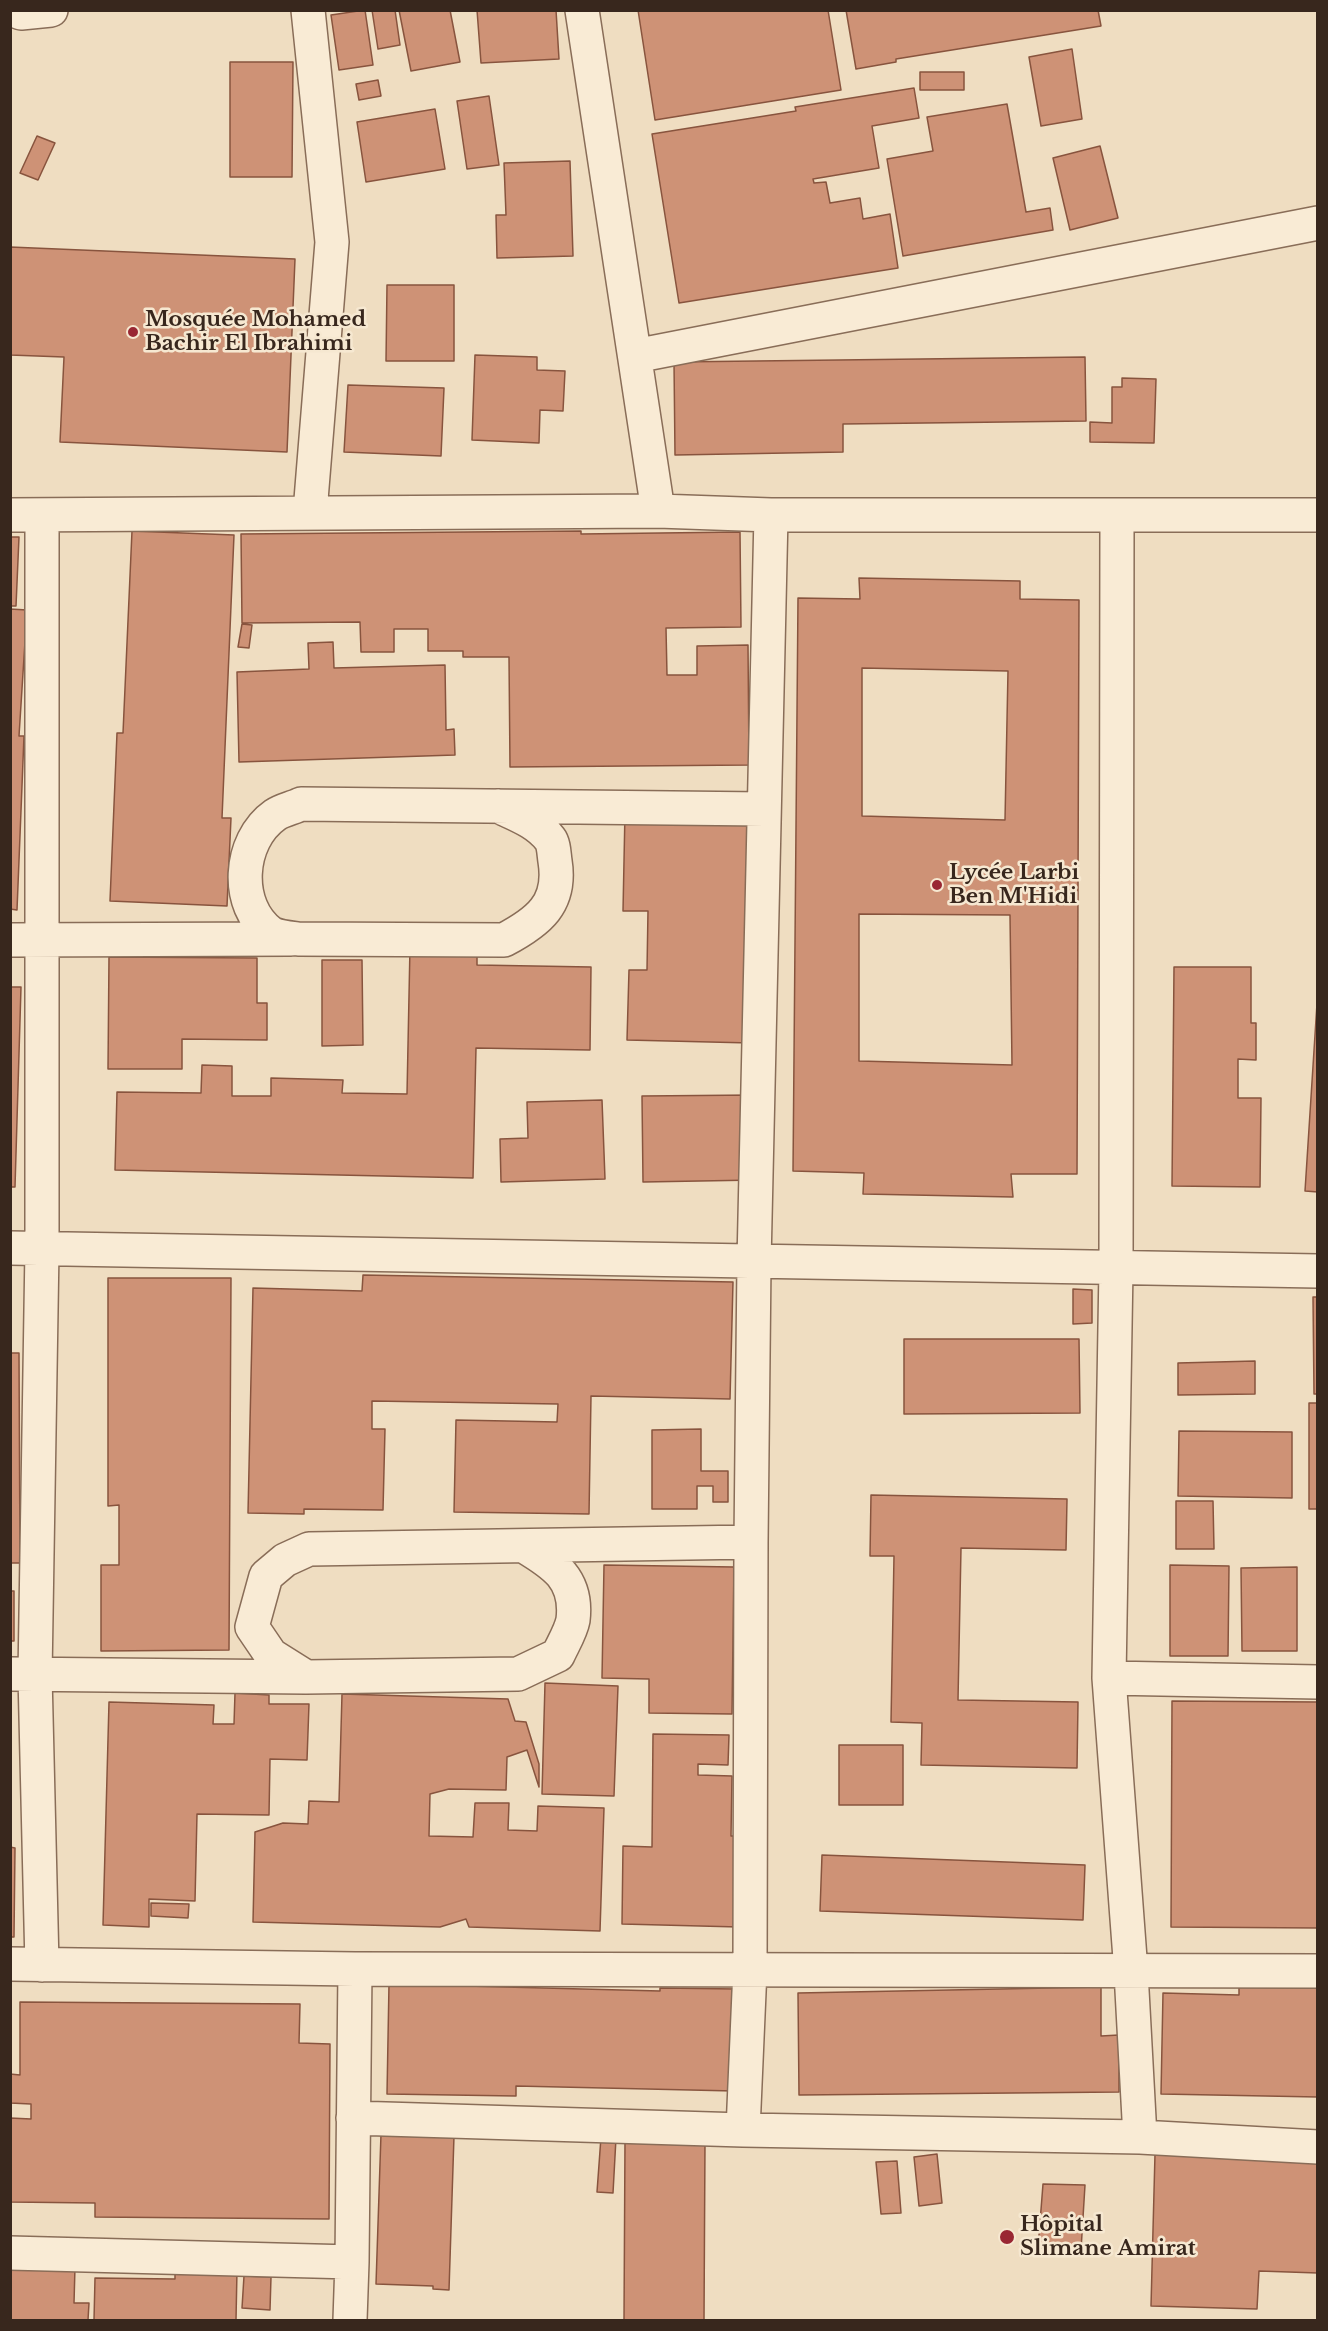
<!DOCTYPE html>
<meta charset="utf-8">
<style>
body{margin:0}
#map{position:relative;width:1328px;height:2331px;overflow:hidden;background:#efddc1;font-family:"Libre Baskerville",serif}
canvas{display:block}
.frame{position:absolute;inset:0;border:12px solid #38271d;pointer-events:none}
</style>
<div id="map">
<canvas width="1328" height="2331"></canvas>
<div class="frame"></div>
</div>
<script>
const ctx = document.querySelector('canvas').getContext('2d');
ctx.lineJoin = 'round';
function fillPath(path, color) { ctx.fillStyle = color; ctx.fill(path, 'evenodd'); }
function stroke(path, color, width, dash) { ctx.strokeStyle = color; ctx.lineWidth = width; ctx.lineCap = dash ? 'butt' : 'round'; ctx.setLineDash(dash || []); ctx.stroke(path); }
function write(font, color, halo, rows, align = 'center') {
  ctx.font = font + ' "Libre Baskerville",serif'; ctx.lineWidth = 5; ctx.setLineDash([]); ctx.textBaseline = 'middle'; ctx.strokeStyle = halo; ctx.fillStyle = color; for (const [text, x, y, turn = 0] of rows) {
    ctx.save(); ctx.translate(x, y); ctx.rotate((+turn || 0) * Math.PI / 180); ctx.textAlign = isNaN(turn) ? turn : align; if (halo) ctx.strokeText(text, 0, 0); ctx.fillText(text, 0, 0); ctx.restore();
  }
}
const building = new Path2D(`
 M365,10L373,65L339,70L331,15Z
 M372,10H395L400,45L378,49Z
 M399,10H450L460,62L411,71Z
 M477,10H556L559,59L481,63Z
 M638,10H828L841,90L655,120Z
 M846,10H1098L1101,26L896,59V62L856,69Z
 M1072,49L1082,119L1041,126L1029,57Z
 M230,62H293L292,177H230Z
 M920,72H964V90H920Z
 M378,80L381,96L359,100L356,84Z
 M914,88L919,118L872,126L879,168L813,179L814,183L826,182L830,203L860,198L863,219L890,214L898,268L679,303L652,134L796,111L795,107Z
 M489,96L499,165L467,169L457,101Z
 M1007,104L1026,212L1050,208L1053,230L903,256L887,159L933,151L927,117Z
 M435,109L445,169L366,182L357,122Z
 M37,136L55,143L38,180L20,173Z
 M1100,146L1118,218L1070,230L1053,158Z
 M570,161L573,256L497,258L496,215H506L504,163Z
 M10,247L295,259L287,452L60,442L64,357L10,355Z
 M387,285H454V361H386Z
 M475,355L537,357V370L565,371L563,411L540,410L539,443L472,440Z
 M1085,357L1086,421L843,424V452L675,455L674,362Z
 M1122,378L1156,379L1154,443L1090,442V422L1112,423V387H1122Z
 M348,385L444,388L441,456L344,452Z
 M132,531L234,535L222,818H231L227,906L110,901L117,733H123Z
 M581,531V534L740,532L741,627L666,628L667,675H697V646L748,645L749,765L510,767L509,657H463V651H428V629H394V652H361L360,622L242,623L241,534Z
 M10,537H19L16,606H10Z
 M859,578L1020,581V599L1079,600L1077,1174H1011L1013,1197L863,1194L864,1173L793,1171L798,598L860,599ZM862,668L1008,671L1005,820L862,816ZM859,914L1010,915L1012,1065L859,1061Z
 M10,609L27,610L19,736H24L17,910L10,909Z
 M242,624L252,625L249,648L238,647Z
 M333,642L334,668L445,665L446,730L454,729L455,755L239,762L237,672L309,669L308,643Z
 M625,812L755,815L751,1043L627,1040L629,970H647L648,911H623Z
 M410,947L477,949V965L591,967L590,1050L476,1048L473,1178L115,1170L117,1092L201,1093L202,1065L232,1066V1096H271V1078L343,1080L342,1093L407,1094Z
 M109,957L257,958V1003H267V1040L182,1039V1069H108Z
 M322,960H362L363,1045L322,1046Z
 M1174,967H1251V1023H1256V1060L1238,1059V1098H1261L1260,1187L1172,1186Z
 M10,987H21L15,1187H10Z
 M1318,988V1192L1305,1191Z
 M755,1095L756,1180L643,1182L642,1096Z
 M602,1100L605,1179L501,1182L500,1139L528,1138L527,1102Z
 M363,1275L733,1282L730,1399L591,1396L589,1514L454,1512L456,1420L557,1422L558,1404L372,1401V1429H385L383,1510L304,1509V1514L248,1513L253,1288L362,1291Z
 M108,1278H231L229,1650L101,1651V1565H119V1505L108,1506Z
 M1073,1289L1092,1290V1323L1073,1324Z
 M1313,1297H1318V1394H1314Z
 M904,1339H1079L1080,1413L904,1414Z
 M10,1353H19L20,1563H10Z
 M1255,1361V1394L1178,1395V1363Z
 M1309,1403H1318V1509H1309Z
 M701,1429V1471H728V1502H713V1486H697V1509H652V1430Z
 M1179,1431L1292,1432V1498L1178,1496Z
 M871,1495L1067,1499L1066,1550L961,1548L958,1700L1078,1702L1077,1768L921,1765L922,1723L891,1722L894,1556H870Z
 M1176,1501H1213L1214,1549H1176Z
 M604,1565L734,1567L732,1714L649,1713V1679L602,1678Z
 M1170,1565L1229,1566L1228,1656H1170Z
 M1297,1567V1651H1242L1241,1568Z
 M10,1591H14V1641H10Z
 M545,1683L618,1686L614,1796L542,1794Z
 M235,1693L269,1695V1704H309L307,1760L270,1759L269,1815L197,1814L195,1901L149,1899V1927L103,1925L109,1702L214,1705L213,1724H234Z
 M342,1694L508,1699L515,1721L526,1722L539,1764V1787L527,1750L507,1757L506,1790L449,1789L430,1794L429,1836L473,1837L475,1803H509L508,1830L537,1831L538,1806L604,1808L600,1931L469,1927L466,1919L440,1927L253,1922L255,1832L283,1823L308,1824L309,1801L339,1802Z
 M1172,1701L1318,1702V1928L1171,1927Z
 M653,1734L729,1735L728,1765L698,1764V1775L732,1776L731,1836H741L739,1927L622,1924L623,1846L652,1847Z
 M839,1745H903V1805H839Z
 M10,1847L15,1848L14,1937H10Z
 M822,1855L1085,1865L1083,1920L820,1911Z
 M151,1903L189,1904L188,1918L151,1916Z
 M389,1984L660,1991V1988L737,1989L734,2091L516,2086V2096L387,2094Z
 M1101,1987V2036L1119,2035V2092L799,2095L798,1993Z
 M1239,1987L1318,1988V2097L1161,2094L1163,1993L1239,1995Z
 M20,2002L300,2004L299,2043L330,2044L329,2219L95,2217V2203L10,2202V2118L31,2119V2104L10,2103V2074L20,2075Z
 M381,2134L454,2136L449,2290L433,2289V2286L376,2284Z
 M601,2137L616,2138L613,2193L597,2192Z
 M625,2140L705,2141L704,2320H624Z
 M937,2154L942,2203L919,2206L914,2157Z
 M1155,2154L1318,2159V2273L1259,2271L1257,2309L1151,2306Z
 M897,2161L901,2213L881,2214L876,2162Z
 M1043,2184L1085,2185L1081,2250L1038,2248Z
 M10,2266L75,2267L74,2303H89L88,2320H10Z
 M175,2269L237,2270L236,2320H94L95,2278L175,2279Z
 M244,2276L271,2277L270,2310L242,2308Z`);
const minor = new Path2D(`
 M13,10L21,13L51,10
 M308,10L332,242L310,512
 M582,10L658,511
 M635,356L1318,223
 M10,515L658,511L771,515H1318
 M1117,515L1116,1268L1109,1678L1131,1972L1140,2137
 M498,806C517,815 537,822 550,839C554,844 554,855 555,861C562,904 538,922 504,940L298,939C290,938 278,937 271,933C234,906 238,841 275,815C282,810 293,808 301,804L764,809
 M10,940L291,939
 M10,1248L1318,1271
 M524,1546C554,1564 578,1579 573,1620C571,1631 563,1644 558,1655L518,1674L306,1677L271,1655L252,1627L266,1576L285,1560L309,1549L751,1542
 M10,1674L306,1677
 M1109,1678L1318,1682
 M10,1964L355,1969L1318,1971
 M42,1965L35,1675L42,1249V515
 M353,2118L743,2130L1140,2137L1318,2147
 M743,2130L750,1969L751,1542L754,1262L771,515
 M10,2253L352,2262L355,1969
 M350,2320L352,2262`);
const markers = [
 [133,332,6,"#992733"],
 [937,885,6,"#992733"],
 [1007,2237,8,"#992733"]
];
const poiNames = [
 ["Mosquée Mohamed",145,320],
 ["Bachir El Ibrahimi",145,344],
 ["Lycée Larbi",949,873],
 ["Ben M'Hidi",949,897],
 ["Hôpital",1020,2225],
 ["Slimane Amirat",1020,2249]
];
fillPath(building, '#ce9276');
stroke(building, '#88543e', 1.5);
stroke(minor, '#896d58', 36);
stroke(minor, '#f9ebd5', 33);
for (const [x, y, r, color] of markers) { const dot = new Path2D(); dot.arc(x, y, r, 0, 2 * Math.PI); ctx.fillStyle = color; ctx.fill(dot); stroke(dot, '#f6e8d1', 2); }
write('bold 21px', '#38271d', '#f6e8d1', poiNames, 'left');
</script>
